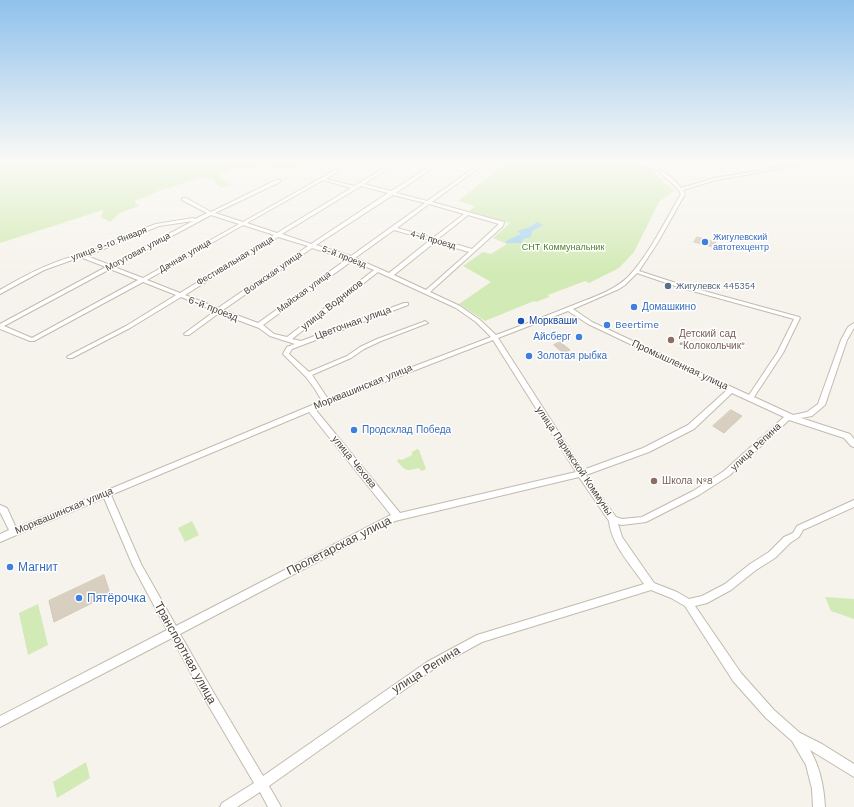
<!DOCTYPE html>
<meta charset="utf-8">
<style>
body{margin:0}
canvas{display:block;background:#f6f3ec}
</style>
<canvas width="854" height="807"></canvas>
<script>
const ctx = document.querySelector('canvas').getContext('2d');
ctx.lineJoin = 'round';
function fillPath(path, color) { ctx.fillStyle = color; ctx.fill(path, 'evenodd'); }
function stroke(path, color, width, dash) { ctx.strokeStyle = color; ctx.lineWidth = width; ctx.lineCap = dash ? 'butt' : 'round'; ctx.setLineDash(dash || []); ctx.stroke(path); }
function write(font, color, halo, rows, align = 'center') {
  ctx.font = font + ' "Work Sans",sans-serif'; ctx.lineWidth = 3; ctx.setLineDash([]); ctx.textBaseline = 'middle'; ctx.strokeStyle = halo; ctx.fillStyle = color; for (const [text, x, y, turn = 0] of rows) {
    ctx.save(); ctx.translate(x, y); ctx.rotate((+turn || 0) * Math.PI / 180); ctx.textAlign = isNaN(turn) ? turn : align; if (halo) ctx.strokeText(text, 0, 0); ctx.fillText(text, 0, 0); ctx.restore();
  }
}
const green = new Path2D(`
 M0,161H301L295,164L297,166C290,169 282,169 275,170V167L266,164L248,168L235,167L219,176L230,184L228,187L221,188L215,183L214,179L202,177L153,193L151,195L134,201L139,206L120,213L110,222L101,217L103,210L0,243Z
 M509,161H617L649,168L674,191L659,202L634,252L619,268L589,283L585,281L548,295L549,297L536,302L534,301L485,321L459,304L491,282L463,266L483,252L491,254L507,244L493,238L510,223L469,211L475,206L458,201Z
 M417,449L419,450L426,469L421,471L419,468C406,471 406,472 397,461L398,459L402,460L412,455V452Z
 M192,521L199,535L185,542L178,528Z
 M825,597L854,599V619L831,611Z
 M38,604L48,645L28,655L19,613Z
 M86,762L90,778L57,798L53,782Z`);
const water = new Path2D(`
 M537,222L543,225L532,231L531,237L523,239L521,243H505L508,240L521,234L517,231L530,227Z`);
const building = new Path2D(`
 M697,237L716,242L713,247L694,242Z
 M560,342L570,350L563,353L554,345Z
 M731,410L742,416L724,433L713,426Z
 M104,575L110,594L54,622L49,601Z`);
const street = new Path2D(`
 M396,161H400L364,184L391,191L439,161H443L396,193L427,201L484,161H488L432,202L504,222L503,226L430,292L460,306L480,320L496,335C523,325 549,315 576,304C594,297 615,290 629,276C650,253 665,221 681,194L676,187L657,170L630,162L629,161C647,161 671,173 681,188L715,178L817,161H824L716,180L683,190L685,194L658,242L639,271L682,285L799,317L800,318L783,353L754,397L793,415L807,412L818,404L841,340L848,327L854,323V328L847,340L825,405L812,416L801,418L850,434L854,439V447L851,446L844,438L789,420L730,475L699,495L646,522L622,525L618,524L622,537L654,583L677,592L689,599L702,596L725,584L750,564L769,552L784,537L793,533L797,526L854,500V507L803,530L799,537L790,543L775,558L756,570L731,590L707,603L695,606L741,673L774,710L800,733L822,744L854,764V777L810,750C820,767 824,787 825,807H813L812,789L806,765L792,741L766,718L733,681L685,606L671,598L651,590L482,642L435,668L269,786L281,807H268L260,792L237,807H220L222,803L254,783L207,703L172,638L0,727V716L167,630L133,566L104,498L0,542V534L9,530L0,512V505L7,508L16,528L322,401L315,389L306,377L283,354L287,347L295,344L270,336L259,328L219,313L189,335H185L184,334L185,333L215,311L181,297L130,328L72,358H68L67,357L68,356L126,326L176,295L143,282L34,341H30L0,329V324L106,267L80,257L78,258L44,270L0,294V290C27,274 56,259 87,253L139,230L156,224L193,218L195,219L207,213L182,200V198H186L211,212L276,180H280V182L215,213L243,222L337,169L340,170L326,179L354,186ZM323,180L351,188L277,233L247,223ZM361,186L388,193L311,244L282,234ZM393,195L425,203L351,256L316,245ZM429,204L464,214L433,238L397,228ZM211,215L239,224L143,278L114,267ZM468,215L499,224L472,249L438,239ZM193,221L110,265L87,256L159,226ZM243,225L274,235L180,293L147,280ZM394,230L430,240L389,273L355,258ZM278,237L308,246L218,308L185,295ZM435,242L469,252L426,290L394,275ZM312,248L347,259L258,323L223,310ZM352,261L374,270L287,337L274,334L263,325ZM110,269L138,280L32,338L4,326ZM378,272L456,308L476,322L491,337L328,399L312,375L351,358L364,349L381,341L428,323L425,321L423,322L377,339L360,347L347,356L309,372L289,354L292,349L408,305V303H404L301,341L292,339ZM637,273L678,287L794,319L777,353L749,395L592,322L573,309L619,289L625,285ZM568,311L588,324L727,390L688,425L643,448L583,470L498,338ZM493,340L576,472L400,513L315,409ZM732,393L784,417L724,471L693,491L642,517L622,519L616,517L586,475L649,452L694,429ZM309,412L391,515L176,626L141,564L111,495ZM579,477L609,521C611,544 631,565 644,584L477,635L427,662L263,776L215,695L180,634L395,521Z`);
const markers = [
 [705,242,4,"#3f7fe0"],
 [668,286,4,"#5c6f8a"],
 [634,307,4,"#3f7fe0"],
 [521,321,4,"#1a4fb4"],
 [607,325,4,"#3f7fe0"],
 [579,337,4,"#3f7fe0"],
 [671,340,4,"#8d6e63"],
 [529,356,4,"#3f7fe0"],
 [354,430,4,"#3f7fe0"],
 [654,481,4,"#8d6e63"],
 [10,567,4,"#3f7fe0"],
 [79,598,4,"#3f7fe0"]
];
const farShopnames = [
 ["Жигулевский",713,237],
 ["автотехцентр",713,247]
];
const farStreetnames = [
 ["4-й проезд",433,240,16],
 ["улица 9-го Января",109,244,-21],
 ["Могутовая улица",138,252,-28],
 ["Дачная улица",185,256,-30],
 ["5-й проезд",344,257,21],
 ["Фестивальная улица",235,261,-31],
 ["Волжская улица",273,273,-35],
 ["Майская улица",304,292,-36]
];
const farParknames = [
 ["СНТ Коммунальник",563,247]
];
const farServicenames = [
 ["Жигулевск 445354",676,286]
];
const streetNames = [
 ["улица Водников",332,305,-38],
 ["6-й проезд",213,309,21],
 ["Цветочная улица",353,323,-20],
 ["Промышленная улица",680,365,25],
 ["Морквашинская улица",363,387,-22],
 ["улица Репина",756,447,-43],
 ["улица Парижской Коммуны",574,461,56],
 ["улица Чехова",354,462,51],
 ["Морквашинская улица",64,511,-23]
];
const shopNames = [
 ["Домашкино",642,307],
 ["Beertime",615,325],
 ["Айсберг",571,337,"right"],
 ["Золотая рыбка",537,356],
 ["Продсклад Победа",362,430]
];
const transitNames = [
 ["Моркваши",529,321]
];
const educationNames = [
 ["Детский сад",679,334],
 ["\"Колокольчик\"",679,346],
 ["Школа №8",662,481]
];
const nearStreetnames = [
 ["Пролетарская улица",339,546,-27],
 ["Транспортная улица",185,653,61],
 ["улица Репина",426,670,-32]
];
const nearShopnames = [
 ["Магнит",18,567],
 ["Пятёрочка",87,598]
];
fillPath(green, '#d2eab5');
fillPath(water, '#a9d4f2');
fillPath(building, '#d8cfc1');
stroke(building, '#d3c7b4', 1);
stroke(street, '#c2bbae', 2);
fillPath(street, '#fff');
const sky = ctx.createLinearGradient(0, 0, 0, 274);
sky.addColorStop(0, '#8fc1ec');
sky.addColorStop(0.59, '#fbfaf6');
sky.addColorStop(1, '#fbfaf600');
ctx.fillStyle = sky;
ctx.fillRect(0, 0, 854, 274);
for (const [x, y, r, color] of markers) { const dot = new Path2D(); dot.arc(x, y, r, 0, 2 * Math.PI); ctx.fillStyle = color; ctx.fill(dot); stroke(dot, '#fff', 1.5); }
write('9px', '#366cbe', '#fff', farShopnames, 'left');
write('9px', '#4b4439', '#fff', farStreetnames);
write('9px', '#4a7f2a', '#fff', farParknames);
write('9px', '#4e5e75', '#fff', farServicenames, 'left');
write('10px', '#4b4439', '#fff', streetNames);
write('10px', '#366cbe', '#fff', shopNames, 'left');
write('10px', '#164399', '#fff', transitNames, 'left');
write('10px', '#785e54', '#fff', educationNames, 'left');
write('12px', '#4b4439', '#fff', nearStreetnames);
write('12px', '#366cbe', '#fff', nearShopnames, 'left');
</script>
